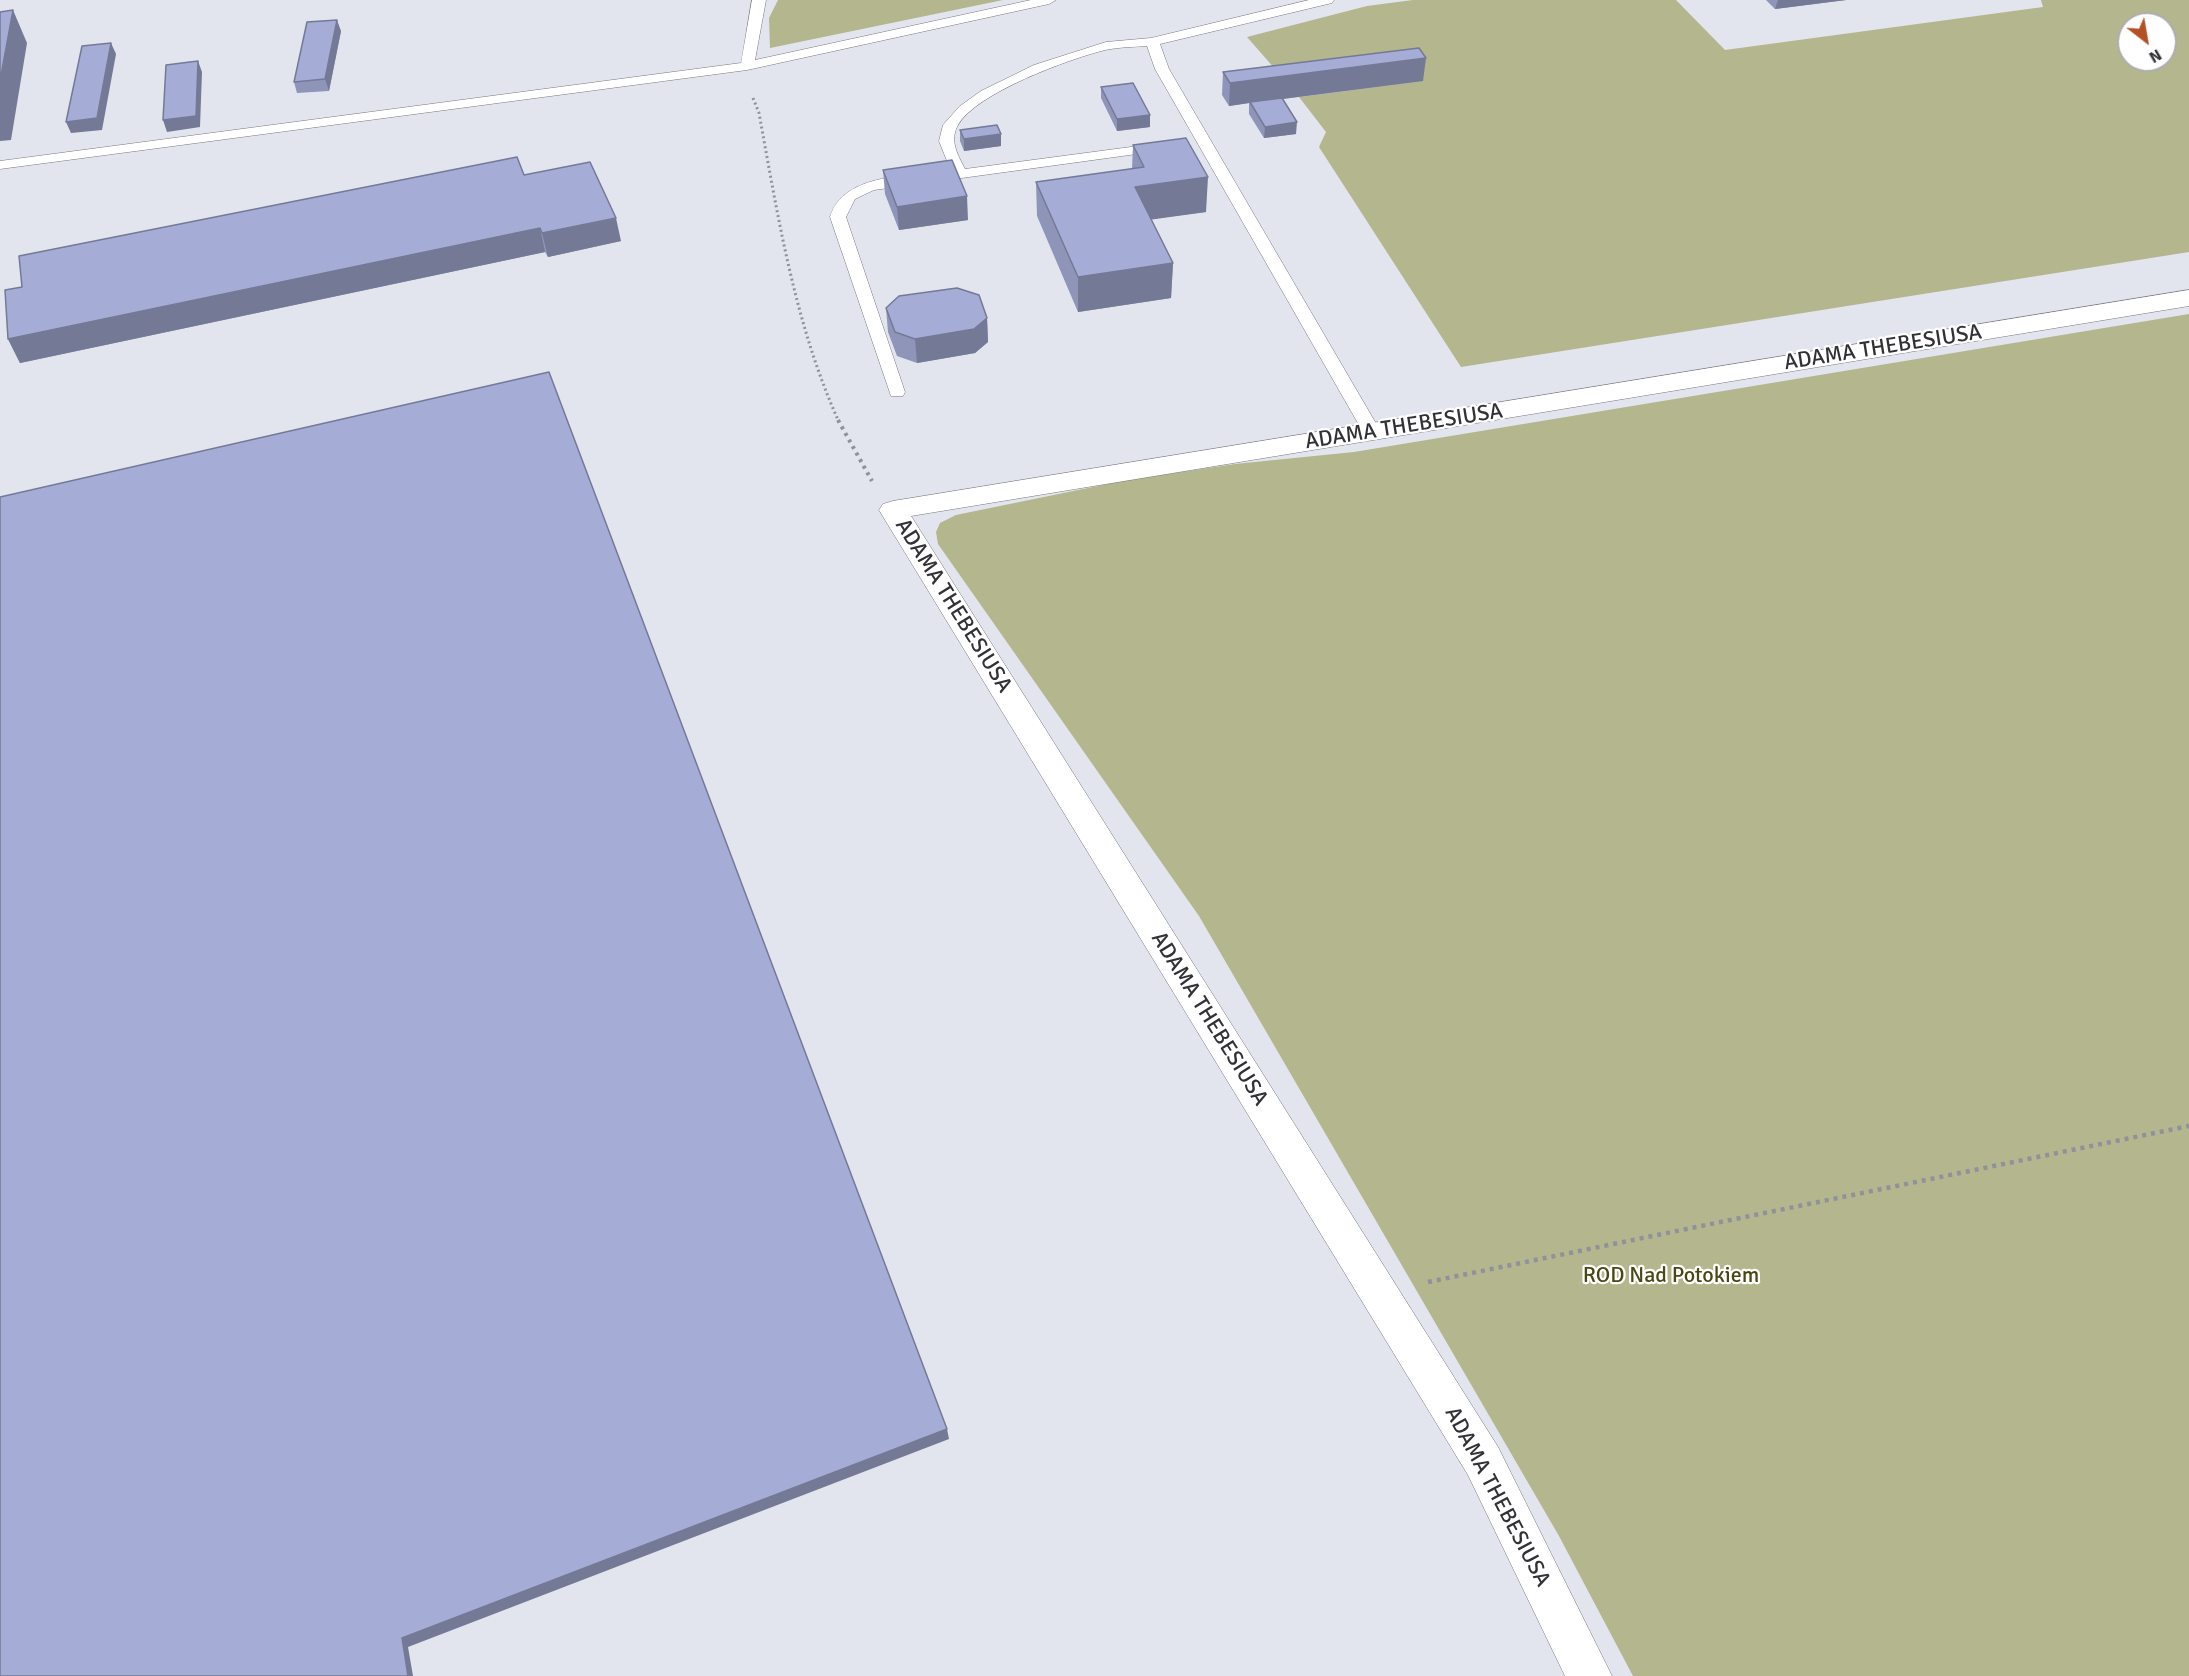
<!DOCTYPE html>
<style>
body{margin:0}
#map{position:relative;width:2189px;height:1676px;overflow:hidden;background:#e2e4ee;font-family:Signika,sans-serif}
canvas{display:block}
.north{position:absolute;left:2117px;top:12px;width:60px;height:60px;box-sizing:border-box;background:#fff;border:2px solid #adadaf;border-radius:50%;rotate:149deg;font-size:16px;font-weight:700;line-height:24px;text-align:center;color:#323236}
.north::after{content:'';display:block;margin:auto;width:21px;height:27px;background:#b54f25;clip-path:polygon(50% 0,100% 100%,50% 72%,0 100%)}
</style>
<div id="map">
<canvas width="2189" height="1676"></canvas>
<div class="north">N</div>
</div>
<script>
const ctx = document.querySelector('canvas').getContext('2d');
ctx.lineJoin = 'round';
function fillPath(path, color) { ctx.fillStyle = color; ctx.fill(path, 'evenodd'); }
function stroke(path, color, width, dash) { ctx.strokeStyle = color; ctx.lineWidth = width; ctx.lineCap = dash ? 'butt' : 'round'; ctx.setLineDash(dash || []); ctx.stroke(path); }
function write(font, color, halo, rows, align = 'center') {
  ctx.font = font + ' Signika,sans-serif'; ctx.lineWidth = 4.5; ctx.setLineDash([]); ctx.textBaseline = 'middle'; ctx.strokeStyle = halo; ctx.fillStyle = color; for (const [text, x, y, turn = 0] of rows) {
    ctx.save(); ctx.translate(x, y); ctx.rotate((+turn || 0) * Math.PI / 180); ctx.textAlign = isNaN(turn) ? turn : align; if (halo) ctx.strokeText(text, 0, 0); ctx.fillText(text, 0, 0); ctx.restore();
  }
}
const green = new Path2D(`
 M778,0H1003L770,48L769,18Z
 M1413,0H1676L1725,50L2043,7L2041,0H2189V252L1461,367L1319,147L1326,132L1299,97L1422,81L1290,86L1247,37L1367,6ZM2129,24H2165V60H2129Z
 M2189,314V1676H1633L1559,1536L1199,916L938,544L936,532L940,523L956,515L1127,480L1235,464L1354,452Z`);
const pathFar2 = new Path2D(`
 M753,98L759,113C778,217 795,325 839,422`);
const pathFar1 = new Path2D(`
 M838,420L872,481`);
const path = new Path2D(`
 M1428,1282L2189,1126`);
const service = new Path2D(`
 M752,0H766L755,60L1031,0H1056L1049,4L747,70L0,169V161L741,63Z
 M1309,0H1334L1332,3L1160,44L1169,69L1381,432L1378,436L1372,437L1363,432L1155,69L1147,46C1133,47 1119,47 1105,50C1069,59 976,93 958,125C949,141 958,155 965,169L1161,143L1166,144L1168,147L1166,150L874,190L855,199L846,217L905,392L903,396H891L830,217C843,172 913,176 951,171L939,141L943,125L960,106L981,91L1034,65L1106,42L1151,38Z`);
const minor = new Path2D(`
 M2189,290V306L911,516L1498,1447L1612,1676H1565L1468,1475L879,510L883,504L893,501Z`);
const wall = new Path2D(`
 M1766,0H1846L1775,9Z
 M341,31L329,91L297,93L294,82Z
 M1223,72L1423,81L1283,99L1296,134L1264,138L1249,114V103L1229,106L1222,95Z
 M1101,87L1150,115V127L1117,131L1101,98Z
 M960,130L1001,134V146L964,151L960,141Z
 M1133,145L1206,212L1151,219L1173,263L1171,298L1078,312L1037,216L1036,182L1132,169Z
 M883,170L968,220L899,230L885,194Z
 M524,175L621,241L548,257L545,252L20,363L8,339L22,287Z
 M886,308L987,318L988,342L975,353L917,363L897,356L888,332Z`);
const shadedWall = new Path2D(`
 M1778,0H1846L1775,9Z
 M13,10L27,43L11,140L0,141V81Z
 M337,20L341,31L329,91L325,79Z
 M111,43L116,54L102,130L71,133L66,122Z
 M1426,58L1423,81L1250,103V102L1249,103L1229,106L1230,83Z
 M198,61L202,72L200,127L167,132L163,120Z
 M1150,115V127L1117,131V119Z
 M1297,122L1296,134L1264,138L1265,127Z
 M1001,134V146L964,151V139Z
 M1208,177L1206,212L1134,222L1135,187Z
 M967,196L968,220L899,230L897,207Z
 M616,218L621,241L548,257L542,233Z
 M540,228L545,252L20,363L8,339Z
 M1173,263L1171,298L1078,312V277Z
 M987,318L988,342L975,353L917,363L915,339Z
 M947,1429L949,1439L408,1647L413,1676H408L402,1638Z`);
const building = new Path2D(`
 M13,10L0,81V12Z
 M337,20L325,79L294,82L307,22Z
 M111,43L97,118L66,122L82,46Z
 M1419,48L1426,58L1230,83L1223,72Z
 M198,61L196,116L163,120L166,65Z
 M1133,83L1150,115L1117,119L1101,87Z
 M1282,98L1297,122L1265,127L1250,102Z
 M997,125L1001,134L964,139L960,130Z
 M1186,138L1208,177L1135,187L1173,263L1078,277L1036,182L1144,167L1133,145Z
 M517,157L524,175L590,162L616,218L542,233L540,228L8,339L5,290L22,287L19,256Z
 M952,160L967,196L897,207L883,170Z
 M957,288L979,295L987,318L974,329L915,339L895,332L886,308L899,296Z
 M549,372L947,1429L402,1638L408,1676H0V497Z`);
const streetNames = [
 ["ADAMA THEBESIUSA",1883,348,-9],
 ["ADAMA THEBESIUSA",1404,427,-9],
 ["ADAMA THEBESIUSA",953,606,58],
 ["ADAMA THEBESIUSA",1209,1019,58],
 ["ADAMA THEBESIUSA",1497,1497,62]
];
const parkNames = [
 ["ROD Nad Potokiem",1671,1276]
];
fillPath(green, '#b4b68e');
stroke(service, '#777881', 1);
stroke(minor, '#777881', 1);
stroke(pathFar2, '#909199', 3, [2, 3]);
stroke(pathFar1, '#909199', 4, [3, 4.5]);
stroke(path, '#909199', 4.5, [4, 5]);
fillPath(service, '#fff');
fillPath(minor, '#fff');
fillPath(wall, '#8e95b9');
fillPath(shadedWall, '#747996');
fillPath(building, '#a5add7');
stroke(building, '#747996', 1.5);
write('22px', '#323236', '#fff', streetNames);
write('22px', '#474813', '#fff', parkNames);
</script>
